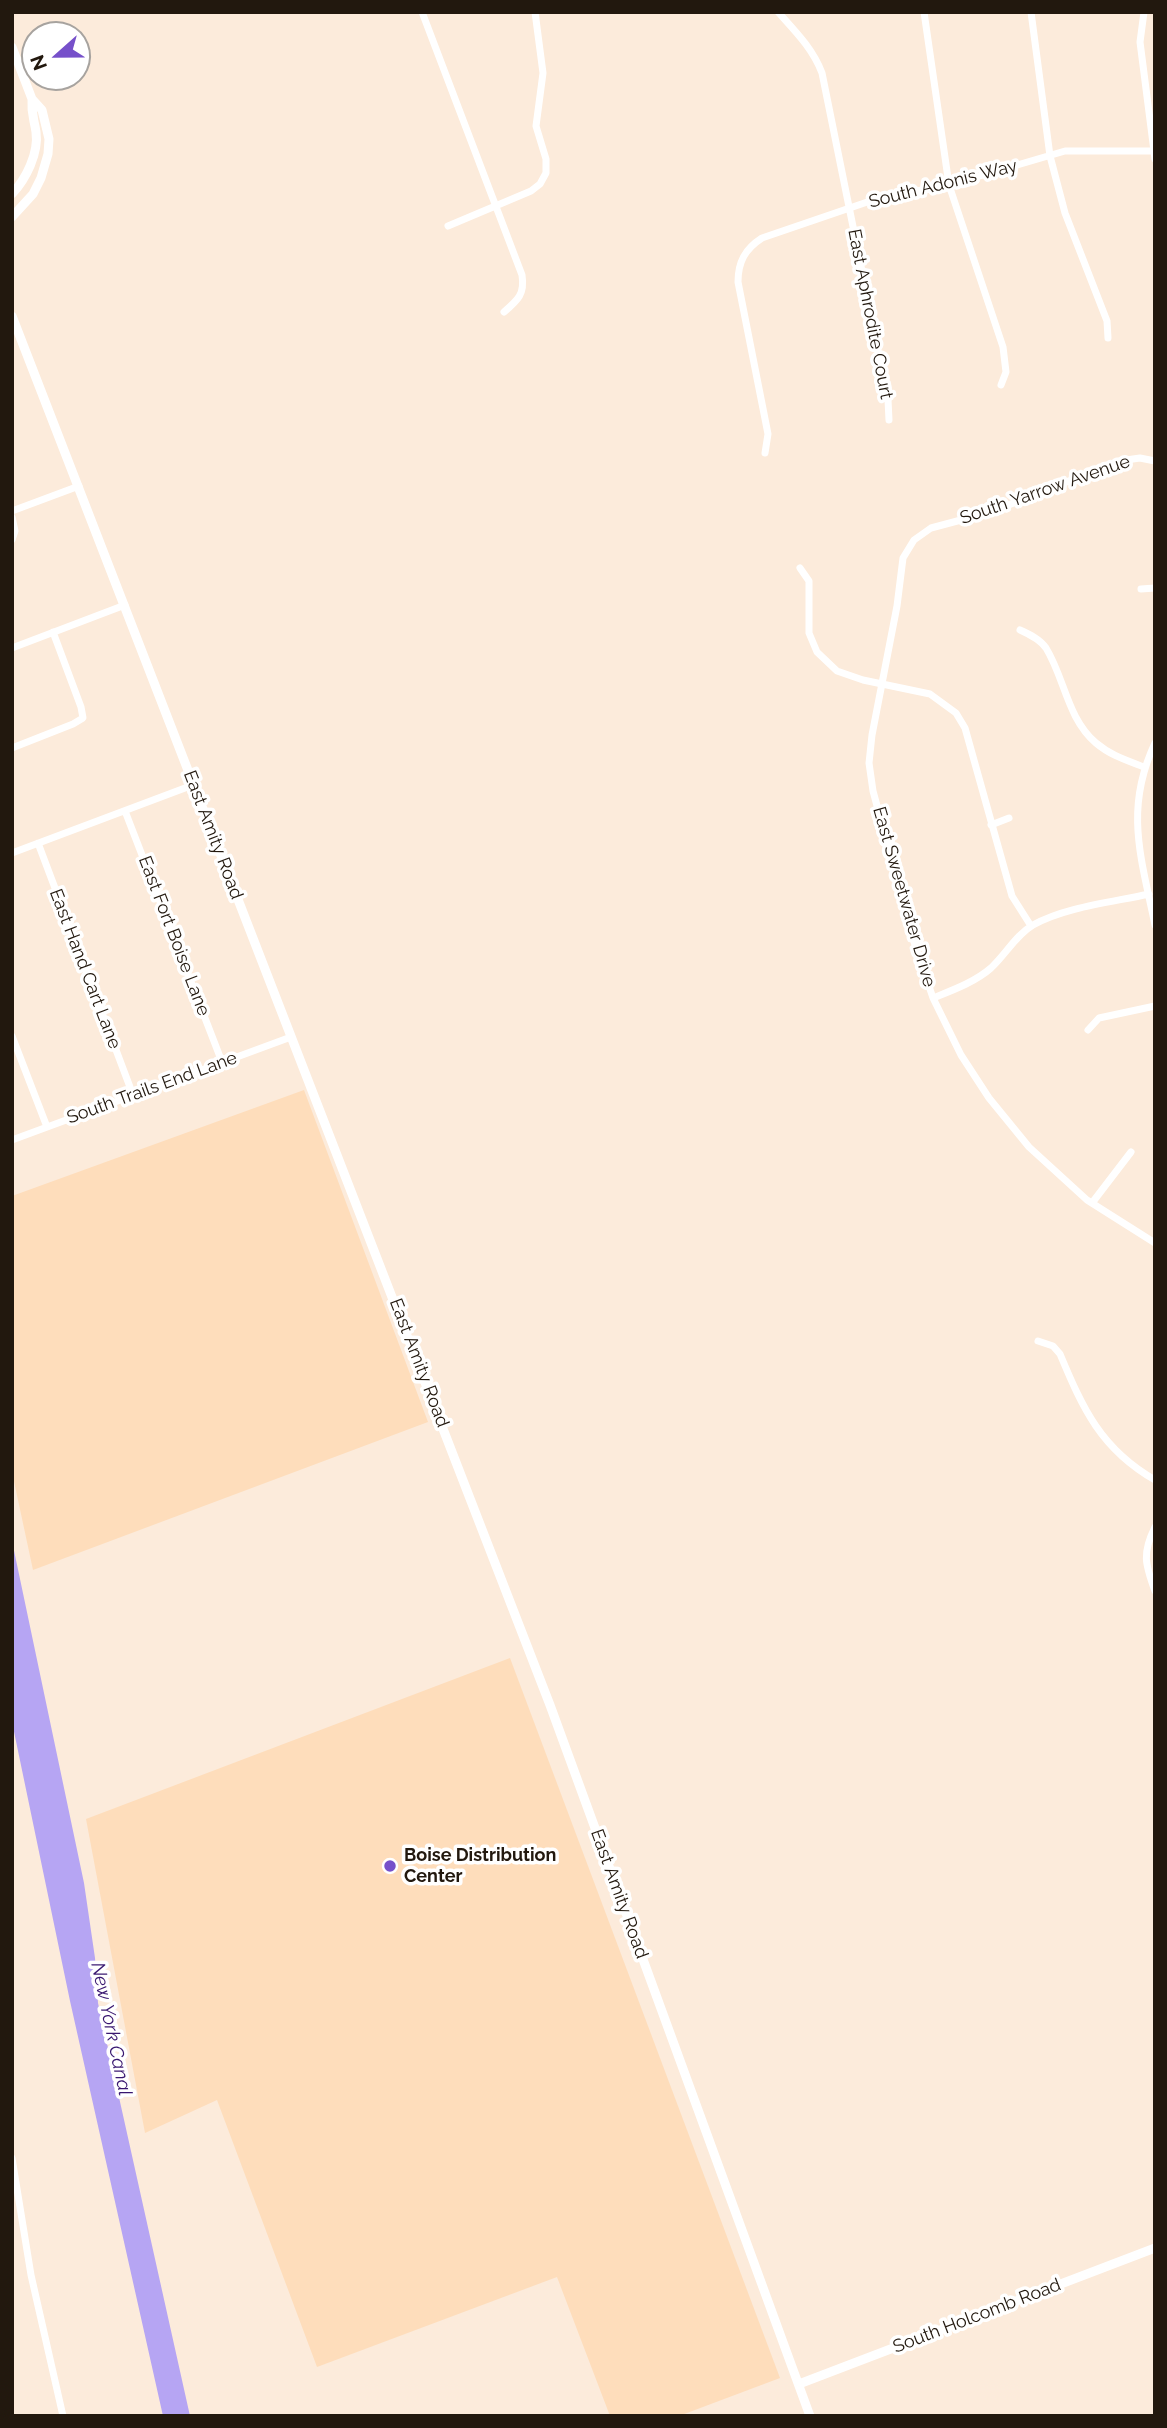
<!DOCTYPE html>
<style>
body{margin:0}
#map{position:relative;width:1167px;height:2428px;overflow:hidden;background:#fcebdb;font-family:Raleway,sans-serif}
canvas{display:block}
.frame{position:absolute;inset:0;border:14px solid #22180e;pointer-events:none}
.north{position:absolute;left:21px;top:21px;width:70px;height:70px;box-sizing:border-box;background:#fff;border:2px solid #a7a39f;border-radius:50%;rotate:249deg;font-size:19px;font-weight:700;line-height:28px;text-align:center;color:#22180e}
.north::after{content:'';display:block;margin:auto;width:24px;height:32px;background:#7650ca;clip-path:polygon(50% 0,100% 100%,50% 72%,0 100%)}
</style>
<div id="map">
<canvas width="1167" height="2428"></canvas>
<div class="frame"></div>
<div class="north">N</div>
</div>
<script>
const ctx = document.querySelector('canvas').getContext('2d');
ctx.lineJoin = 'round';
function fillPath(path, color) { ctx.fillStyle = color; ctx.fill(path, 'evenodd'); }
function stroke(path, color, width, dash) { ctx.strokeStyle = color; ctx.lineWidth = width; ctx.lineCap = dash ? 'butt' : 'round'; ctx.setLineDash(dash || []); ctx.stroke(path); }
function write(font, color, halo, rows, align = 'center') {
  ctx.font = font + ' Raleway,sans-serif'; ctx.lineWidth = 7; ctx.setLineDash([]); ctx.textBaseline = 'middle'; ctx.strokeStyle = halo; ctx.fillStyle = color; for (const [text, x, y, turn = 0] of rows) {
    ctx.save(); ctx.translate(x, y); ctx.rotate((+turn || 0) * Math.PI / 180); ctx.textAlign = isNaN(turn) ? turn : align; if (halo) ctx.strokeText(text, 0, 0); ctx.fillText(text, 0, 0); ctx.restore();
  }
}
const built = new Path2D(`
 M304,1090L428,1422L33,1570L12,1472V1196Z
 M510,1658L780,2378L679,2416H610L557,2277L317,2367L217,2100L145,2133L86,1819Z`);
const water = new Path2D(`
 M12,1541L84,1883L95,1958L98,2003L190,2416H163L70,2001L12,1722Z`);
const minor = new Path2D(`
 M422,12L522,275C525,294 518,300 504,312
 M778,12C796,32 813,49 822,73L888,400L889,420
 M924,12L949,185L1003,347L1006,372L1001,385
 M1031,12L1050,156L1065,213L1107,321L1108,338
 M1144,12L1140,42L1155,159
 M448,226L531,191L540,184L546,173V159L536,126L543,73L535,12
 M765,453L768,434L738,282C738,262 745,249 762,238L879,198L949,185L1065,151H1155
 M1155,461L1140,458L1119,461L991,512L931,528L914,540L903,558L897,606L872,735L869,763L873,791L914,942L933,998L961,1055L989,1098L1029,1147L1087,1200L1155,1243
 M12,511L79,486
 M12,517L15,531L12,540
 M800,568L809,581V633L817,652L837,671L863,680L930,694L956,713L965,728L1012,896L1031,926
 M1141,589L1155,588
 M1020,630C1029,634 1040,639 1046,648C1065,679 1067,718 1096,743C1110,755 1126,760 1144,767
 M12,648L125,605
 M1155,743C1124,809 1141,857 1155,925
 M12,748L73,724L83,718L81,707L53,632
 M125,811L222,1062
 M991,825L1009,818
 M38,843L133,1095
 M12,853L193,785
 M933,998C953,990 975,982 991,968C1006,954 1016,935 1033,925C1065,907 1113,902 1149,894
 M1088,1030L1099,1018L1155,1006
 M12,1036L47,1127
 M12,1140L291,1037
 M1092,1203L1131,1152
 M1038,1341L1053,1346L1060,1354C1083,1409 1101,1449 1155,1480
 M1155,1527C1142,1553 1145,1564 1155,1591
 M12,2158L31,2275L63,2416`);
const tertiary = new Path2D(`
 M12,47L32,99L42,110L49,139L48,154L41,178L33,194L12,217
 M12,194C26,179 39,153 36,132C34,118 31,115 32,99
 M12,316L550,1705L810,2416
 M799,2384L1155,2248`);
const markers = [
 [390,1866,7,"#7650ca"]
];
const streetNames = [
 ["South Adonis Way",943,184,-14],
 ["East Aphrodite Court",870,314,79],
 ["South Yarrow Avenue",1045,490,-19],
 ["East Amity Road",213,835,69],
 ["East Sweetwater Drive",904,897,74],
 ["East Fort Boise Lane",174,936,69],
 ["East Hand Cart Lane",85,969,69],
 ["South Trails End Lane",152,1088,-20],
 ["East Amity Road",419,1363,69],
 ["East Amity Road",619,1894,70],
 ["South Holcomb Road",977,2316,-21]
];
const poiNames = [
 ["Boise Distribution",404,1856],
 ["Center",404,1877]
];
const waterNames = [
 ["New York Canal",111,2029,78]
];
fillPath(built, '#feddbb');
fillPath(water, '#b6a5f3');
stroke(minor, '#fff', 7);
stroke(tertiary, '#fff', 9);
for (const [x, y, r, color] of markers) { const dot = new Path2D(); dot.arc(x, y, r, 0, 2 * Math.PI); ctx.fillStyle = color; ctx.fill(dot); stroke(dot, '#fff', 2.5); }
write('18px', '#22180e', '#fff', streetNames);
write('bold 18px', '#22180e', '#fff', poiNames, 'left');
write('italic 19px', '#38166f', '#fff', waterNames);
</script>
